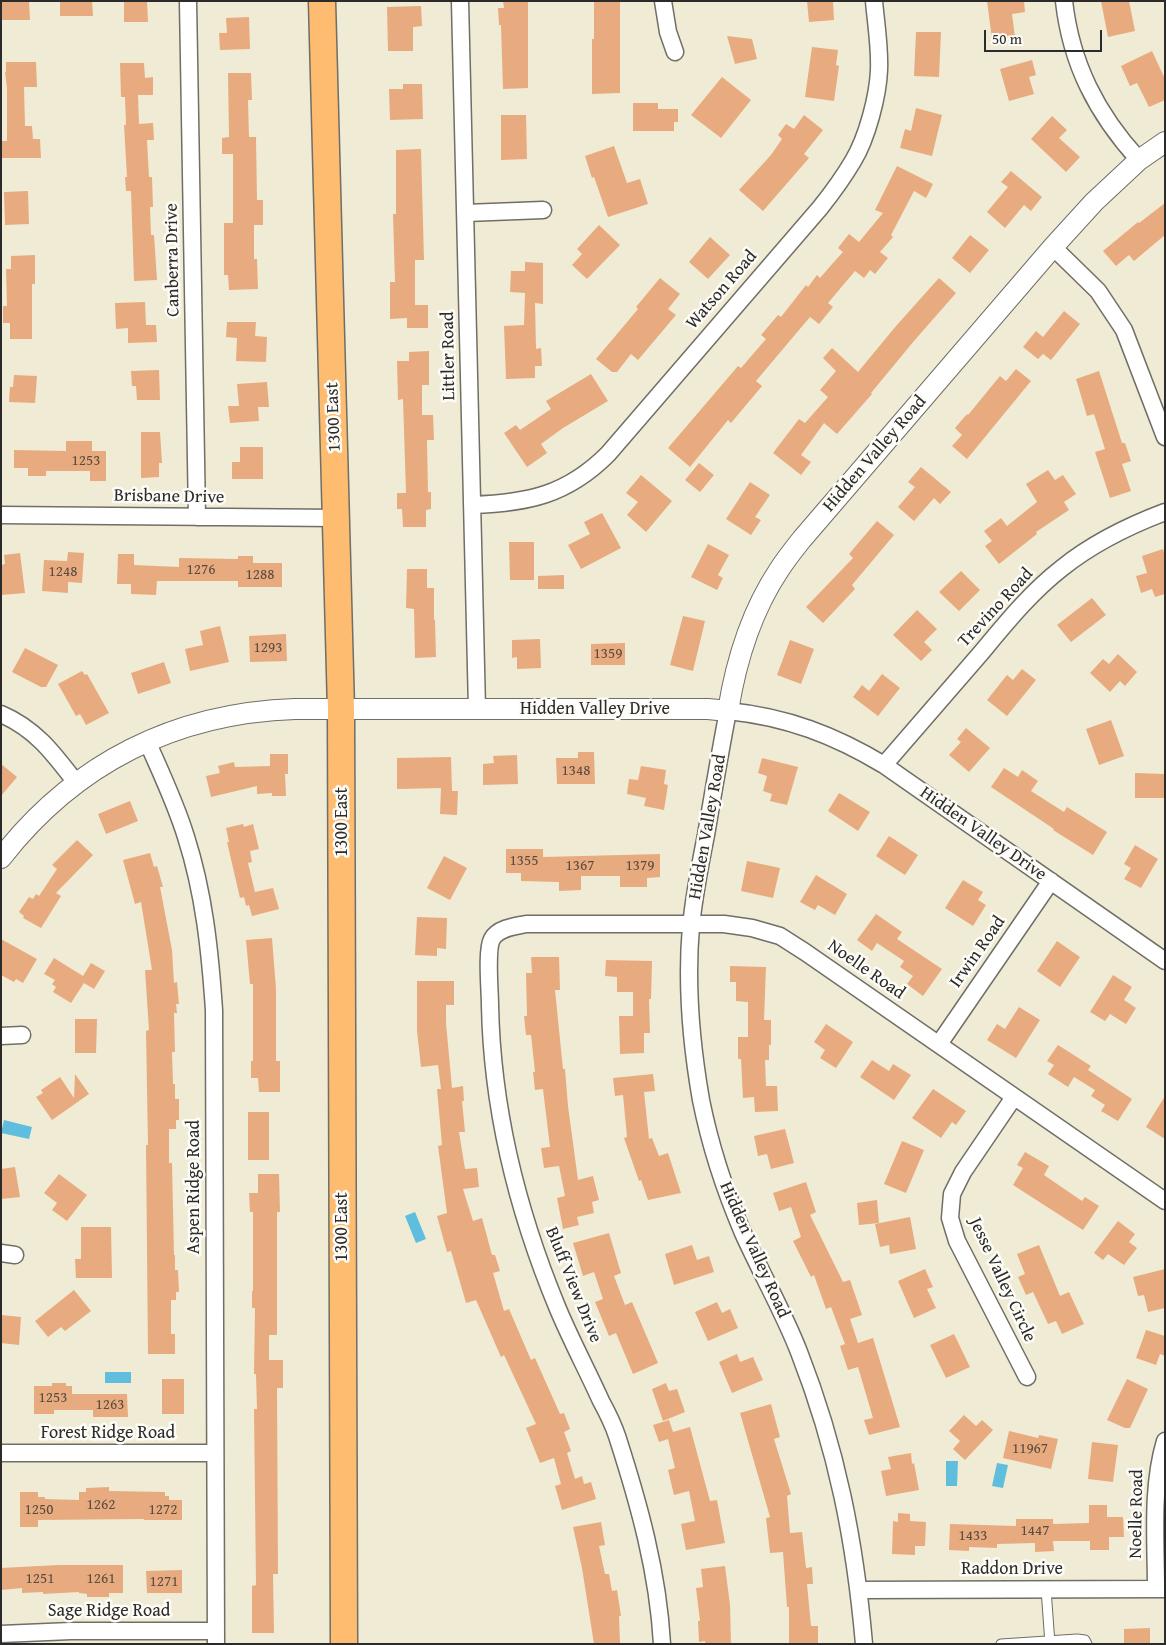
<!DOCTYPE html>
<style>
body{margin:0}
#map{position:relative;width:1166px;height:1645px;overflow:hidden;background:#f0ebd4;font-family:"Gentium Book Plus",serif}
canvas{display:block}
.frame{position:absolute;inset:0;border:2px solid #2b2b2b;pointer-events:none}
.scale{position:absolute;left:984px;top:30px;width:118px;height:22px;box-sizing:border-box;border:2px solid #2b2b2b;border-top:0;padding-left:6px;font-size:15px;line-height:18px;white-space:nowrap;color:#2b2b2b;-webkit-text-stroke:4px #fdfcf7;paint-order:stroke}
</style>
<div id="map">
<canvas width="1166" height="1645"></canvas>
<div class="frame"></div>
<div class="scale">50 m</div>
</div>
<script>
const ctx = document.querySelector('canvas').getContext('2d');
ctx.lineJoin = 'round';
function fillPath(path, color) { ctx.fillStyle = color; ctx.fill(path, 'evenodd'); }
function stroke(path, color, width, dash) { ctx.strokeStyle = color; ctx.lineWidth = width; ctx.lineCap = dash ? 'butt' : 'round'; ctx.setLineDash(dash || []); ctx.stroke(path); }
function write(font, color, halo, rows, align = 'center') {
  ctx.font = font + ' "Gentium Book Plus",serif'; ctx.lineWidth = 5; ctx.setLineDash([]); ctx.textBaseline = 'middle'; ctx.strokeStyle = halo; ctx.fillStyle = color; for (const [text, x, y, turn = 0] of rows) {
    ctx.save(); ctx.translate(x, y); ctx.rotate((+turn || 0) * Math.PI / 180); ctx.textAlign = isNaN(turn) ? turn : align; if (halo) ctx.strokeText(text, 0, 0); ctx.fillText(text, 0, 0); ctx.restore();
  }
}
const water = new Path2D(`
 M4,1120L32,1127L29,1139L1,1133Z
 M415,1212L426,1239L416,1243L405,1216Z
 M105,1372H131V1383H105Z
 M946,1461H958L957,1486H946Z
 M997,1463L1008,1465L1003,1488L992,1486Z`);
const building = new Path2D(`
 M1,1H29L30,20H1Z
 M60,1H92L93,16H60Z
 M124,1H147L148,22H124Z
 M503,1H528V88L503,89L501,25H499L498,8H504Z
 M594,1H620V93L592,94V39H594Z
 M807,1H833L834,20L809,22Z
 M987,1H1024L1025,12L1012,14L1015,37L992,39Z
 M1101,1H1129L1135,31L1108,37Z
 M421,6L422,26L413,27V51H388L387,7Z
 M249,17L250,49L220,50L219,33H227L226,18Z
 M916,32H941L939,77L914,76Z
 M727,36L752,39L757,59L735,64Z
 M812,47L838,50L836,65L839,66L834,101L805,97Z
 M1152,51L1165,79V100L1149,107L1137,83L1130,86L1121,66Z
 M1032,60L1036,75L1029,77L1034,94L1009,101L1000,69Z
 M6,62H36L37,87H24L25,126H32L33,139H40L41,158H1V141H7V88L5,72H6Z
 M120,63H144L145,78L153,77V95H138L139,124L153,123L154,140H147L149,177H152L153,207H150L151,235H154L157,280L134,281L131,191H126L125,177H127L124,125H126L125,97H121Z
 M228,73H251L252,100H248L249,137H256L257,200H263V225H254V259H257L258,289L229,290L228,275H224V223H233V154H222V138L229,137Z
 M722,77L751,100L721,138L691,115Z
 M403,84H422L423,119L390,120L389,89H403Z
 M633,103H658V109H678V122H674V131H633Z
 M916,108L942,115L932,156L900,148L905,129L911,131Z
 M501,115H526L527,159L501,160Z
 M804,115L823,130L804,154L809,158L763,211L739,190L771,155L782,139L778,135L786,124L794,129Z
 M1052,116L1067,130L1059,138L1080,157L1066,172L1031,139Z
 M614,146L627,183L640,179L648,204L608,217L594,177L592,178L585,156Z
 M421,149L424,260H415V305H428V328H407V318L390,319V282H395L393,214H396V150Z
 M897,166L933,184L926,198L914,191L891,235L893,237L880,252L888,258L875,274L870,270L864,278L855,271L828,303L833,307L819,324L810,317L756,381L762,386L731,423L728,420L690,467L668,448L738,366L741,368L766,339L761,335L778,315L781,317L806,285L808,287L817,275L820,278L833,263L843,252L838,248L849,234L859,242L883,213L875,210Z
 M1011,171L1042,197L1031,211L1024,205L1005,228L987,212L1008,187L1001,182Z
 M28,191L29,224L5,225L4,192Z
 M1165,203V235L1134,261L1129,255L1116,266L1103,251L1138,222L1139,223Z
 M599,225L620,245L587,279L572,265L582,254L577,249Z
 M970,235L989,250L970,273L952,258Z
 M710,237L730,255L708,279L689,262Z
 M35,255V284H32V339H10V323H3V306H7L6,269H11V256Z
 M525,262L543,263V304L535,303L536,349L541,348L542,366H535V378L506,379L504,326L524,325L525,293L510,292L511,271H525Z
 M660,278L680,294L668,309L676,315L638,360L631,354L617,372H612L596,359L638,309L636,307Z
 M939,278L956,293L914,341L871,393L872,394L837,434L824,423L801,455L811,462L801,475L773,453L799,419L805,423L828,397L820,390L836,371L823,358L832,348L858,372L896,326Z
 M145,302L146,325H156L157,342L128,343V328L116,329L115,303Z
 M1064,311L1080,324L1051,360L1043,354L1038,359L1023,347L1036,331L1043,337Z
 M227,322H256L255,336L267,337L266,362L236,361L237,338L226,337Z
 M429,351V385H422V415H433L434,440H427L428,492H431V509L426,510V527H403L402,509H397V493H406L403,399L398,400L397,361H409V352Z
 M1016,369L1031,381L967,459L952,446L962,435L955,428L967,414L968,415L1000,376L1006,381Z
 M159,370L160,400H137L136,386H132L131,371Z
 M1099,371L1122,443H1125L1131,461L1122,464L1131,491L1110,498L1095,452L1105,449L1094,414L1087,416L1076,379Z
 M591,374L608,401L563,428L541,444L547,453L527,467L504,433L516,425L520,430L551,409L546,401Z
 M14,375L37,376L35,403L9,402L10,387H13Z
 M267,382L269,407H258L259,421L230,423L228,406H239L237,384Z
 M141,432H160L162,463H159V477L141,478Z
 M66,441H92V451H106V481H90V471H46V476H28V468H14V450L66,451Z
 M240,447H263V479H232V462H240Z
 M699,463L714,475L700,492L685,480Z
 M921,467L951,492L940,504L934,498L914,521L898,507L915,487L908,482Z
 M1048,470L1055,480L1063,475L1076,494L1064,502L1069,510L1036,532L1037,534L999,564L985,546L992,541L984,531L1001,518L1007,526L1037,502L1026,484Z
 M641,475L672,501L646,532L627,515L638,502L626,493Z
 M750,482L770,495L755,517L761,520L751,535L726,519Z
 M602,513L621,548L581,569L568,545L590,534L584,522Z
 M877,521L894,535L852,585L855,589L823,623L806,607L853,558L849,554Z
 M509,542H534V580H510Z
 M708,544L729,555L718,575L723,578L717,590L691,577Z
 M1163,549L1165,556V594L1155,597L1152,589L1141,593L1136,576L1147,573L1142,556Z
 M68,552L84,553L82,583L68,582V593L42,591L44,560L67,561Z
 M20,553L25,593L1,595V565L5,564L4,555Z
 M118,554H134V565L179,567V558L238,559V556H253V563H282V587H238V581H157L156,595L131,594V584H117Z
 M407,569H427V588H434V620H435L436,657L415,658L414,609L406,608Z
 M961,571L980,590L959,611L939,592Z
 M564,575V589H538V576Z
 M1092,598L1106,615L1071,642L1057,625Z
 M917,610L937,629L924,642L932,650L921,661L893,635Z
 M683,616L705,621L693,671L670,665Z
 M220,626L229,662L190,671L185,649L203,645L200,631Z
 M286,634L287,661L250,662L249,636Z
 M540,639L541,668L517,669V657L512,658V640Z
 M790,640L814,649L801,684L777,675Z
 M625,643V665H591V644Z
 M25,648L58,665L46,687H41L12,672Z
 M1118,654L1137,672L1125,686L1120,681L1110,692L1090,673L1103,659L1109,664Z
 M164,662L171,683L138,694L131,673Z
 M1022,669L1036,680L1007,716L987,700L1007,675L1013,680Z
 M82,671L85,675L87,674L109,713L86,725L80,714L76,716L58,684Z
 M882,674L900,688L878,716L853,697L862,685L869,691Z
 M1111,720L1124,756L1099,765L1086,729Z
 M966,728L990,748L969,772L949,755L961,742L957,739Z
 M578,752H594L595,784H557L556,758H578Z
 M270,754H288V774H285L286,796H272V793L257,794V786L211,797L206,776L220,773L218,766L234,762L235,767L270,766Z
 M517,755L518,784L483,785V764L494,763L493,756Z
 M451,757L452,791H458L457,815L440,814L441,788L397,789V758Z
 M762,758L798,767L787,805L770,801L772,794L763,791L767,776L758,773Z
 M1,764L17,777L1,796Z
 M641,766L666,770L664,784L668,785L664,810L644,806L646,798L627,794L629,779L638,780Z
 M1004,768L1018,777L1022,770L1038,781L1031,791L1064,812L1067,807L1107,832L1093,855L1053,830L1054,829L991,787Z
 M1135,773L1165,774V798H1135Z
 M839,793L870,812L858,831L828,811Z
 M130,801L138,821L106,834L98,814Z
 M243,824L244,827L253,824L259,849L250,851L252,862L248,863L255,892L273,888L279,909L252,916L249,905L246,906L244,897L240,898L227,842H229L226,828Z
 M889,836L918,855L905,875L876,856Z
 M77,840L93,855L56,893L61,896L41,928L23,918L24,916L19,912L29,897L33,899L36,894L39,896L57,869L52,865Z
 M1135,845L1158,859L1141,888L1124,879L1131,868L1124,864Z
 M506,849H543V857L660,854V877L647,878V887H620V876H581V890L559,891V882L521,881V873H506Z
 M150,853L154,867L157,866L163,887H160L172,950L174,983L177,982L179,1004H176L177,1013H174L175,1052H172L173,1084H175V1099H179V1120H176V1129H169V1163H172L174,1255H175V1270H178L179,1292H176V1300H171V1334H175V1354H148L146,1145H148L146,1031L149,1030L145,970H152L141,902L135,904L123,860Z
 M444,856L467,868L450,900L427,888Z
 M747,861L780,868L773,898L741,891Z
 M816,875L847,894L835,915L818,905L815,910L800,902Z
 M963,880L983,892L978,900L986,905L973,926L945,908Z
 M876,914L902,932L897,939L942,969L923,996L907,984L913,976L900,967L904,961L877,943L872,951L857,940Z
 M417,917L447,918L446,949L437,948V956L415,955Z
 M272,938L276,989V1061H280V1092H259L258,1078H251V1061H253V984H250L246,940Z
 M1,939L37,959L23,983L16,979L14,982L1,975Z
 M1057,941L1080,957L1060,987L1037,971Z
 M531,957H559L560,990H555L563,1069H565L568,1106L578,1180L593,1176L599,1200L592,1202L594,1213L577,1217L579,1225L563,1229L557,1198L565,1196L559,1166L544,1168L541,1148L550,1147L543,1089L535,1090L533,1072H535L531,1035H526L524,1016H527L526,973H532Z
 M54,958L83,976L91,963L105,971L94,989L84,983L71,1003L53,992L56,987L52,984L55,980L44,974Z
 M606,960L652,961L651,999H649L650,1033H644V1053L620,1054L619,1016H633V992H617V977L605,976Z
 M730,966L766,967L764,1020H771V1045H769V1060H765L766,1086H777L778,1111L755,1112L754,1097L743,1098L741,1059H738V1037H748V1002L736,1001V982H730Z
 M1113,975L1132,987L1124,1000L1136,1008L1126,1024L1110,1014L1105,1021L1090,1012Z
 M417,981H454V1005H446V1023L452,1088L463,1086L464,1101H462L465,1132H459L465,1169L477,1168L479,1187L463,1189L473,1221L482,1218L492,1255H495L500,1271L493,1273L504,1311L509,1309L531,1360L535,1358L560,1414L564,1413L570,1429L564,1432L571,1451L567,1453L575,1479L582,1476L584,1484L591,1482L596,1499L562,1510L555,1486L561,1484L554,1458L540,1463L526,1428L536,1424L504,1355L501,1357L476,1300L466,1303L451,1251L447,1252L437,1216L447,1213L438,1146L442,1145L437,1089H441L438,1065L421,1067L417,1031Z
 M1019,1007L1040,1020L1016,1058L987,1040L997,1024L1005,1029Z
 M75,1019H97L96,1053H75Z
 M826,1024L853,1042L836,1068L820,1058L825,1050L814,1042Z
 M1058,1045L1091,1066L1088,1070L1132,1099L1118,1121L1101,1111L1105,1105L1091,1096L1095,1090L1074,1077L1068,1087L1048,1074L1054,1065L1047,1061Z
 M872,1060L889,1071L893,1064L911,1075L894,1100L860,1077Z
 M75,1074L89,1094L52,1120L36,1097L43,1093L41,1090L60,1077L74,1098Z
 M653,1074L655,1091L644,1092L649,1139L652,1138L659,1156L668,1153L681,1193L648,1200L641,1180L639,1181L624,1138L627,1137L623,1095L615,1096L613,1078Z
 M933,1089L966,1111L956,1125L952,1122L941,1138L912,1118Z
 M1165,1096V1139L1146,1127Z
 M248,1112H269V1160H248Z
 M785,1129L794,1163L771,1169L767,1154L758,1156L754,1136Z
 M902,1141L924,1150L906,1193L884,1184Z
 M1025,1152L1049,1166L1044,1175L1082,1201L1085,1197L1099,1206L1083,1230L1013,1185L1023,1168L1017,1165Z
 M15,1167L20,1197L1,1199V1169Z
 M59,1174L87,1195L67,1221L52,1210L57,1203L44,1193Z
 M258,1174H279L280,1212H277V1335H269V1360H283V1388H277L278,1574H273L274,1633H252V1586L256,1585L254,1409H257L256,1374H254L255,1308H252V1291H253V1212H250L249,1193H258Z
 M806,1182L816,1212L810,1215L843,1282L850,1280L862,1315L850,1319L858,1343L873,1338L900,1427L869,1435L864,1420L873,1418L858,1367L848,1370L840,1346L845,1344L831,1307L826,1309L814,1275L811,1277L793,1241L801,1237L791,1207L779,1211L773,1193Z
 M877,1200L879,1223L859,1225L857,1203Z
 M910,1217L916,1249L890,1254L889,1245L880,1247L875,1224Z
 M1118,1221L1135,1234L1129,1242L1137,1248L1124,1265L1108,1254L1103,1260L1094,1253Z
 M81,1227H111L112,1278H76L75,1259H81Z
 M609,1233L621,1273L614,1276L625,1305L632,1302L658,1363L633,1374L616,1333L609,1336L595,1302L603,1299L594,1272L583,1276L573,1243Z
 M692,1245L697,1260L709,1256L714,1272L674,1285L665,1254Z
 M1039,1245L1060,1296L1069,1292L1084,1324L1062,1334L1056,1321L1048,1324L1033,1292L1026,1295L1018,1277L1025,1274L1017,1254Z
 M925,1269L933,1287L927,1289L936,1308L914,1318L898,1281Z
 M1165,1269V1308L1148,1312L1144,1295L1138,1296L1133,1277Z
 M74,1290L91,1311L65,1331L61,1327L48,1337L35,1321Z
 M717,1302L722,1313L730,1309L738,1328L708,1341L695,1312Z
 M1,1315L21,1317L19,1345L1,1343Z
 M1146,1330L1165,1336V1356L1160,1354L1156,1365L1136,1358Z
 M954,1334L970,1367L946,1378L930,1345Z
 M737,1354L740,1362L753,1357L763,1380L732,1393L719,1362Z
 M162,1379H184V1414H162Z
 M1127,1379L1148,1389L1130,1428H1125L1107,1420Z
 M52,1383H66V1386H72V1394H127L128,1417H93V1410H54V1414H34V1386H52Z
 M666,1383L669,1391L677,1389L685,1412L663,1421L652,1389Z
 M771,1404L780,1437L774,1439L791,1494L787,1496L790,1533L802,1532L806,1568L812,1567L813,1584H807L811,1626H818V1644H789V1607H787L783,1552L770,1553L766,1518L770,1517L740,1413Z
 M964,1415L976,1426L982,1420L993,1430L965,1460L953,1449L960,1441L949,1431Z
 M669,1420L673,1432L690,1427L710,1501L717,1500L725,1543L686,1550L681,1524L695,1521L689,1491L674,1495L668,1470L675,1468L668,1439L659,1442L653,1425Z
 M1009,1431L1038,1438L1039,1435L1058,1439L1051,1469L1003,1458Z
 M1092,1442L1118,1445L1113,1482L1088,1479Z
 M911,1453L912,1464L914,1463L919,1490L886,1496L881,1471L891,1469L888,1457Z
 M109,1487V1491L165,1492V1496H169V1500H182V1520H144V1519L38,1520V1527H20V1492H38V1497H45V1499L79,1500V1492H86V1488Z
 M1089,1505H1107V1517H1123L1124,1537H1109V1550H1090V1541H1053L1054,1551L1035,1552V1543L997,1544V1548L969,1547V1551L949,1550L950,1524L1016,1526V1519H1053V1524L1089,1523Z
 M898,1513L910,1514V1521L926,1522L925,1546H915V1555L892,1554L893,1521L898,1522Z
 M601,1522L605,1545L599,1546L605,1574H609L612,1591L617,1590L621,1616H619L620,1644H594L582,1568L573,1527Z
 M58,1565H123V1593H109V1597H87V1594L79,1593V1592L43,1594V1592L22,1593V1588L1,1590V1568Z
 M725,1566L730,1605L731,1644H705V1641L699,1642L698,1621H700L696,1588L703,1587L701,1569Z
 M182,1570V1593H147L146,1571Z
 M1150,1628V1644H1124V1629Z`);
const service = new Path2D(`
 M1046,1589L1050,1644
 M1001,1644L1077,1639L1085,1640L1087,1644`);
const minor = new Path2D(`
 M188,1L197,517
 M460,1L477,709
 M663,1L668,32L675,52
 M1064,1C1071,64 1097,114 1139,160
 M466,213L543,210
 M1053,247L1098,291L1124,330L1165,437
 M472,505C528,503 567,495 608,454L820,208C832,193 843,178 853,161C867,138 878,96 879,70C880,47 876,24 874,1
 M1,515L337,518
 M1,714C36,729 54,754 77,784
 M147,741C161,773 176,804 186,837C204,893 210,951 214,1010L216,1644
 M884,765C916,728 948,691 981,653C1006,623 1031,592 1062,568C1093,543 1128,526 1165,512
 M1,1036L22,1035
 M939,1044L1051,881
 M1014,1097L963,1172L952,1194L950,1218L957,1241L1027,1377
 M1,1253L15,1255
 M1,1453H215
 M1156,1589C1156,1540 1151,1488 1165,1441
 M859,1590L1165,1589
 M1,1634L71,1631H216
 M662,1644C658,1572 639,1504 617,1436C613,1424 607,1412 601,1401C587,1370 571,1340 558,1309C518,1213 492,1109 490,1005C490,991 486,950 492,939C498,928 515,926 526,924H724L752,928L780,936L805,952L1165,1201
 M864,1644C855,1541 837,1449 799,1352C783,1311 761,1273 743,1233C725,1191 710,1145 701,1100C691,1043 686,983 691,926C694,896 700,865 706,835C713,794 720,752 728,711C787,717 834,735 884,765L1165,961`);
const tertiary = new Path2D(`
 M1,858C75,763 175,713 295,709H708L728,711C736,661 751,612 779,570C786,559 794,549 802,539L1053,247L1094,202L1139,160L1165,142`);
const primary = new Path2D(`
 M322,1L341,710L344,1644`);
const numberNames = [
 ["1253",86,461],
 ["1276",201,570],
 ["1248",63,572],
 ["1288",260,575],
 ["1293",268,648],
 ["1359",608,654],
 ["1348",576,771],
 ["1355",524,861],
 ["1367",580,866],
 ["1379",640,866],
 ["1253",53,1398],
 ["1263",110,1405],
 ["11967",1030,1449],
 ["1262",101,1505],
 ["1250",39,1510],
 ["1272",163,1510],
 ["1447",1035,1531],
 ["1433",973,1536],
 ["1251",40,1579],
 ["1261",101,1579],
 ["1271",164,1582]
];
const streetNames = [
 ["Canberra Drive",173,260,-91],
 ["Watson Road",722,290,-49],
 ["Littler Road",449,356,-91],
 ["1300 East",334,417,-92],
 ["Hidden Valley Road",875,454,-49],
 ["Brisbane Drive",169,497,1],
 ["Trevino Road",996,608,-47],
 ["Hidden Valley Drive",595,709],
 ["1300 East",342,822,-90],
 ["Hidden Valley Road",708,827,-80],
 ["Hidden Valley Drive",983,834,35],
 ["Irwin Road",978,952,-55],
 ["Noelle Road",866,970,35],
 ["Aspen Ridge Road",194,1187,-90],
 ["1300 East",342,1227,-90],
 ["Hidden Valley Road",754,1250,66],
 ["Jesse Valley Circle",1002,1280,65],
 ["Bluff View Drive",573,1285,68],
 ["Forest Ridge Road",108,1433],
 ["Noelle Road",1137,1514,-89],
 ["Raddon Drive",1012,1569],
 ["Sage Ridge Road",109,1611]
];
fillPath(water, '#5fbedd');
fillPath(building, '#e8ab7f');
stroke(service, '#706e66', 11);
stroke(minor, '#706e66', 19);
stroke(tertiary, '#706e66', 22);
stroke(primary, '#706e66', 29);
stroke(service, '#fff', 9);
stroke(minor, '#fff', 16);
stroke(tertiary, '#fff', 20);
stroke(primary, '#fdbc70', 26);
write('15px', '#5a4b40', null, numberNames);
write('18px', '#2b2b2b', '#fdfcf7', streetNames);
</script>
